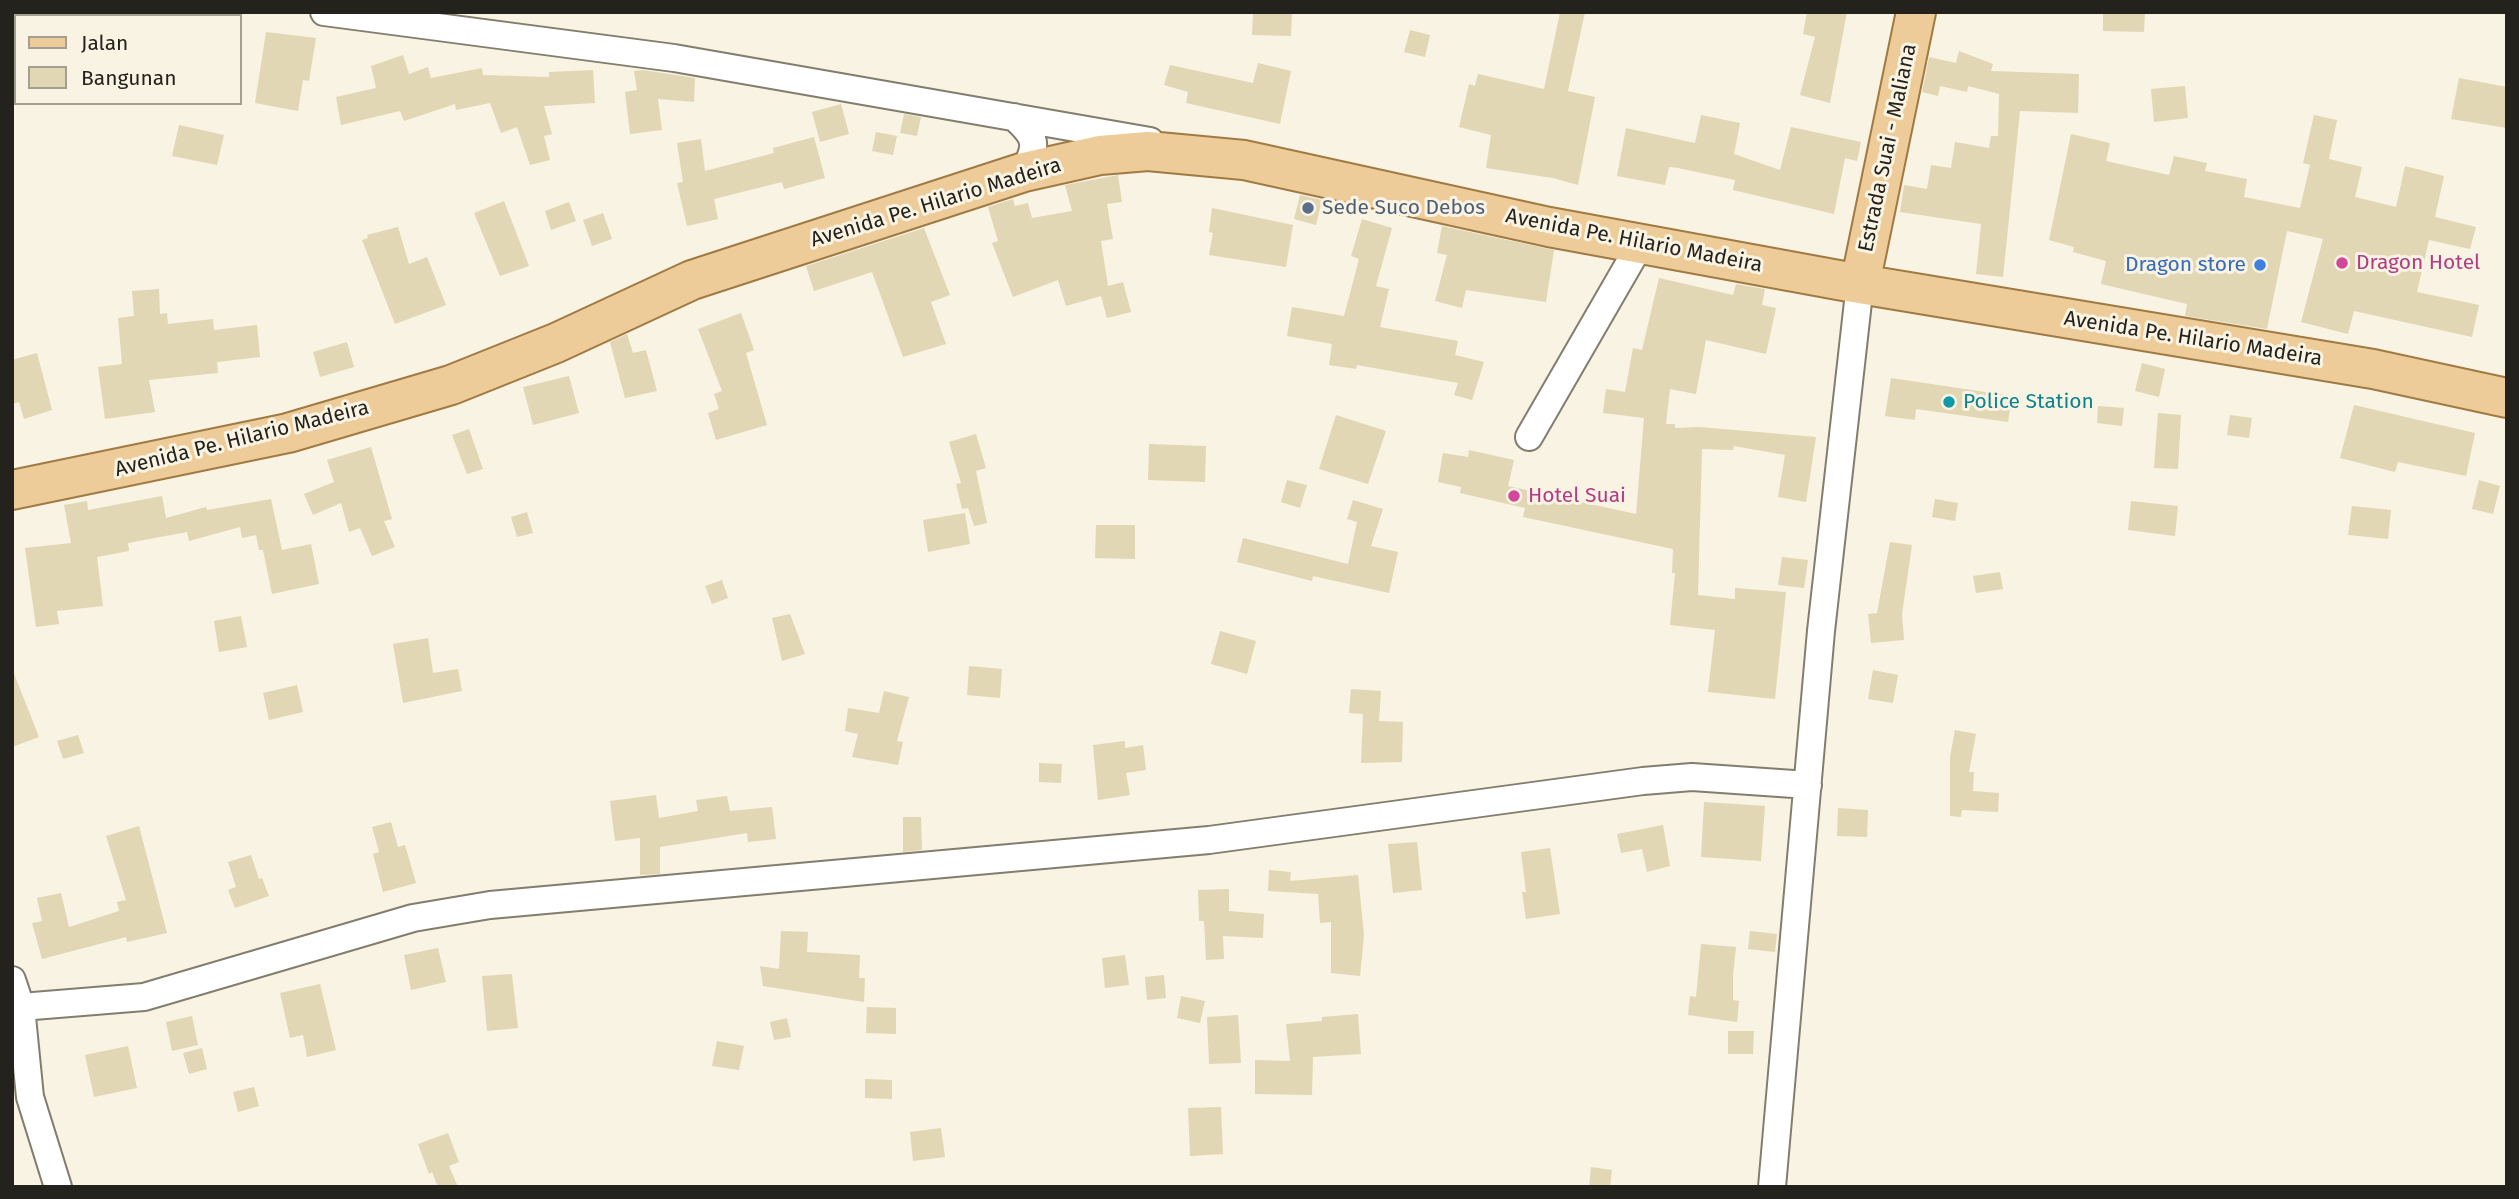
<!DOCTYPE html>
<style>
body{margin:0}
#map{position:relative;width:2519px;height:1199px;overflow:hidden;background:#f8f3e2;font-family:"Fira Sans",sans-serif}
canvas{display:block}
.frame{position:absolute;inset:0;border:14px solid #24221c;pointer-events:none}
.legend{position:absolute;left:14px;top:14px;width:228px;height:91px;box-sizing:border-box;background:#f8f3e2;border:2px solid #a39f93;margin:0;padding:9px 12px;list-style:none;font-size:21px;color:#24221c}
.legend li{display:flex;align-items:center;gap:14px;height:35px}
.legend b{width:35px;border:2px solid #a39f93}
</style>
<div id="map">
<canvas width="2519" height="1199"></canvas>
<div class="frame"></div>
<ul class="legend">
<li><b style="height:9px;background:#eecc9a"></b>Jalan</li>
<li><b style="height:19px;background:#e1d7b5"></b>Bangunan</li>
</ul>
</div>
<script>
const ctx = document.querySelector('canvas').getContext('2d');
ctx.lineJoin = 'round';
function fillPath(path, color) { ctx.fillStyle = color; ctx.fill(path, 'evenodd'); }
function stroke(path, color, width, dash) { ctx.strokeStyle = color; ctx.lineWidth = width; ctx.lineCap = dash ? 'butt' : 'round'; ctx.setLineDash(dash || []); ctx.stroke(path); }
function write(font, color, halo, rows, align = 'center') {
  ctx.font = font + ' "Fira Sans",sans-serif'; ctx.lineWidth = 6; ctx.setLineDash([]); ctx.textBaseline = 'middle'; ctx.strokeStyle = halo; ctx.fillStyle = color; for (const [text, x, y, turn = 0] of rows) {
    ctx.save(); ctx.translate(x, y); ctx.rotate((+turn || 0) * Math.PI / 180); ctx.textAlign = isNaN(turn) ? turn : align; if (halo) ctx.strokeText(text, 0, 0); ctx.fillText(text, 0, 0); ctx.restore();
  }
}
const building = new Path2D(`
 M1253,12H1292L1291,36L1252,35Z
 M1560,12H1585L1568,91L1595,97L1578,185L1553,178L1486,168L1491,135L1459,127L1469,84L1475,86L1478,74L1544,89Z
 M1807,12H1847L1830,103L1800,95L1815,37L1803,34Z
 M2103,12H2145L2144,32L2103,31Z
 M1410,30L1430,35L1425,57L1404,52Z
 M266,32L316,38L309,81L303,80L298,111L255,103Z
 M1959,51L1993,64L1991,71L2079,74L2078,113L2020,111L2003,277L1976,274L1981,224L1900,212L1904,185L1927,189L1931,165L1951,168L1955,142L1989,148L1991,136H1998L1999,94L1968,86L1967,92L1940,86L1938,96L1922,92L1929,57L1956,63Z
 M403,55L409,74L428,67L431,78L482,68L483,75L549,77V72L593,70L595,103L544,106L552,134L544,136L550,160L530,165L517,127L501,133L490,103L456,110L455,104L404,121L400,111L341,125L336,97L376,88L371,66Z
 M1258,63L1291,71L1280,124L1186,103L1188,92L1164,85L1170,65L1253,83Z
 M643,70L695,78L694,102L658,99L662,130L630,134L625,92L637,90L634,71Z
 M2459,78L2507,87V128L2451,119Z
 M2185,86L2188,118L2154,122L2151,89Z
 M841,104L849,134L820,142L812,112Z
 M904,114L921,117L917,136L900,133Z
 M1701,115L1740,123L1734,154L1780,170L1791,127L1861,142L1857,161L1845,158L1834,214L1733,190L1735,180L1678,168L1669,167L1665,185L1617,176L1626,128L1695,143Z
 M2314,115L2337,120L2329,159L2362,167L2355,197L2396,207L2405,166L2444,176L2435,217L2476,227L2470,249L2429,240L2417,292L2479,305L2472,337L2354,311L2348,334L2301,322L2323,239L2287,231L2267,329L2185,316L2187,304L2101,284L2106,261L2073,252L2074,247L2049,240L2071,134L2110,143L2106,161L2169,175L2174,156L2207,163L2205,171L2247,179L2244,197L2300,208L2310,165L2303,163Z
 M179,125L224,135L217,165L172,156Z
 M876,132L897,136L893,155L872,151Z
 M814,137L825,178L784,189L782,182L714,199L718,219L687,226L677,183L683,182L677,143L701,139L705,171L774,153L773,148Z
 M1118,175L1122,202L1107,204L1113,239L1101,241L1108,286L1123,282L1131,312L1107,318L1101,296L1066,306L1058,280L1013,297L992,243L998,241L988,207L1013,199L1015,206L1028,203L1032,218L1072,211L1065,185Z
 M1300,195L1322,200L1316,225L1294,219Z
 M504,201L529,266L500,276L474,213Z
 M569,202L576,221L551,230L545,211Z
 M1212,208L1293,225L1286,267L1209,255L1213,233L1209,232Z
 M603,213L612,239L592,246L583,220Z
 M1362,219L1392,228L1376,286L1389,289L1380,327L1458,341L1455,355L1484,362L1472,400L1454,395L1458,383L1357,365L1356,369L1329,365L1332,344L1287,336L1292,307L1344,316L1359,259L1351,256Z
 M1442,226L1554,250L1546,302L1466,290L1462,308L1435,301L1447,255L1437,253Z
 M398,227L409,264L427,257L446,305L395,324L362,240L368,238L367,235Z
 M924,228L950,295L931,302L946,344L903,357L872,272L814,291L806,266Z
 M1659,278L1733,295L1736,284L1765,289L1762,305L1776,308L1766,354L1706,340L1696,394L1670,389L1666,424H1675V428L1699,427L1816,437L1806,502L1778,497L1785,455L1734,446L1733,450L1702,449L1698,595L1735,599V588L1786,592L1775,699L1708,692L1715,630L1670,625L1675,573H1672L1673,549L1523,517L1525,508L1460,493L1461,487L1438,482L1443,453L1468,457L1469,450L1514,460L1508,486L1636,514L1644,418L1603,413L1606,389L1625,392L1633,348L1642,350Z
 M159,289L160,314L167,313L168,324L213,319L214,330L257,325L260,357L217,362L218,373L149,380L155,412L105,419L98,367L122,364L118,318L134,316L132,291Z
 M741,313L754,350L746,353L767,425L716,440L708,413L719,409L714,394L722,391L698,329Z
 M627,334L633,353L646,350L657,391L625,398L610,342Z
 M347,342L354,367L320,377L313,352Z
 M37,353L52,410L24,419L19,402L12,404V360Z
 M2142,363L2165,369L2159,397L2135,391Z
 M569,376L579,413L533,425L523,387Z
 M1891,378L2012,396L2008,422L1916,409L1915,420L1885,416Z
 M2354,405L2475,433L2466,476L2398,462L2395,472L2340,458Z
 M2098,406L2124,408L2122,426L2097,423Z
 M2158,413L2181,415L2178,469L2154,468Z
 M1336,415L1386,431L1368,484L1319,469Z
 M2230,415L2252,418L2249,438L2227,435Z
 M469,429L483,469L467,474L452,435Z
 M976,434L986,468L976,471L987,523L974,526L968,508L962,509L956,484L961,483L949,442Z
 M1149,444L1206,446L1205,482L1148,480Z
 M371,447L392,519L384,521L395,547L372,556L360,528L349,532L341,503L313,515L304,494L334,482L327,460Z
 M1287,480L1307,485L1300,508L1281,502Z
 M2479,480L2500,486L2493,514L2472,509Z
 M162,496L166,518L206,507L207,510L271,499L282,550L311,544L319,584L272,594L263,550H259L256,535L242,538L240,527L189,541L187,532L128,543L129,551L97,557L103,606L57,611L59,624L36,627L25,548L71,543L64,505L87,501L88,510Z
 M1935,499L1958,503L1955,521L1932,517Z
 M1353,500L1383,509L1371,546L1398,552L1389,593L1313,576L1312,581L1237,562L1243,538L1348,564L1357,522L1347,519Z
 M2131,501L2178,506L2175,536L2128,530Z
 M2352,506L2391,510L2388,539L2348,535Z
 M527,512L533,533L517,537L511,517Z
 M965,513L970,544L928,552L923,520Z
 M1096,525H1135V559L1095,558Z
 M1890,542L1912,545L1902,614L1904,640L1871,643L1868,614L1877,613Z
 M1782,557L1808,560L1804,588L1778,585Z
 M2000,572L2003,589L1976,593L1973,576Z
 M722,580L728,598L712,604L705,586Z
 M790,614L805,654L782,661L772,618Z
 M241,616L247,647L219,652L214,621Z
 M1220,631L1256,641L1247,674L1211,664Z
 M428,638L433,673L458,669L462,691L403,703L393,644Z
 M969,666L1002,669L1000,698L967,695Z
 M1873,670L1898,675L1893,703L1868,699Z
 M13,671L39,737L12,747V672Z
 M297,685L303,712L269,720L263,693Z
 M1351,689L1381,691L1379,721L1403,722L1402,762L1361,763L1363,714L1349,713Z
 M884,691L909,697L897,741L903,742L898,765L852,757L858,734L845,731L848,708L879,713Z
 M1955,730L1976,734L1969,772H1974L1973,791L1999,793L1998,812L1962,810L1961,817L1950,816V757Z
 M78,735L84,753L63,759L57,741Z
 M1125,741V748L1143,745L1146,770L1126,773L1130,795L1098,800L1093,745Z
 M1039,763L1062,764L1061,783L1039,782Z
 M656,795L659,818L698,811L696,800L727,796L730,811L772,807L776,839L748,842L747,833L660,847V874L640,875V838L615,841L610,801Z
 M1704,802L1765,806L1761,861L1701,857Z
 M1838,808L1868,810L1867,837L1837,836Z
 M903,817H921L922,850L903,852Z
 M391,822L398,847L405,845L416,883L383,892L373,854L379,852L372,827Z
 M1663,825L1670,866L1647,872L1642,849L1621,853L1617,834Z
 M139,826L167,933L127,942L126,937L42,959L32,923L42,921L37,898L61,893L69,927L119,911L117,902L126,900L106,836Z
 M1417,842L1422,890L1393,893L1388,844Z
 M1550,848L1560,914L1526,919L1522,892H1526L1521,852Z
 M251,855L259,879L262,878L269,896L235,908L228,890L236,887L228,862Z
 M1269,870L1291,872L1290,881L1358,875L1364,935L1360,976L1331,973V922L1320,923L1318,894L1268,891Z
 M1229,889V911L1264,914L1263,938L1223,936L1224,959L1206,960L1204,921H1199L1198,890Z
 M781,931L808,932L807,952L860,955L859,978H865L864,1002L763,986L760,966L779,969Z
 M1750,931L1777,934L1775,952L1748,949Z
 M1701,944L1736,947L1733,975V1000L1739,1001L1737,1022L1688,1015L1690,996L1696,997Z
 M438,948L446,982L411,990L404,955Z
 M1125,955L1129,985L1105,988L1102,958Z
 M512,974L518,1028L487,1031L482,976Z
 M1164,975L1166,998L1147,1000L1145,977Z
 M320,984L336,1050L307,1057L303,1035L290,1038L280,993Z
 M1181,996L1205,1001L1200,1023L1177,1018Z
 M867,1007L896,1008V1034L866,1033Z
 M1358,1014L1361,1054L1313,1057L1312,1095L1255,1094V1060L1290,1061L1286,1024L1322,1021V1017Z
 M1238,1015L1241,1063L1209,1064L1207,1017Z
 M192,1016L198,1045L172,1051L166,1022Z
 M787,1018L791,1037L774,1040L770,1022Z
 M1728,1031H1754L1753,1054H1728Z
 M717,1041L744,1046L739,1070L712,1066Z
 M128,1046L137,1088L94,1097L85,1055Z
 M202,1048L207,1069L189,1074L183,1053Z
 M865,1079L892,1080V1099L865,1098Z
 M254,1087L259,1106L238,1112L233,1092Z
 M1221,1107L1223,1154L1190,1156L1188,1108Z
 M941,1128L945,1157L913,1161L910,1132Z
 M448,1133L459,1162L449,1166L458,1187H438L432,1172L429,1174L418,1144Z
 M1591,1167L1612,1170L1610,1187H1589Z`);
const minor = new Path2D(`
 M324,12L674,58L1150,141
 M1014,117C1037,138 1038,144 1024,172
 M1529,437L1641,243
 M12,980L21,1007L30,1097L58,1187
 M21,1007L144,997L413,918L490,905L1209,840L1643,781L1692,777L1808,785
 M1772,1187L1821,631L1860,284`);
const primary = new Path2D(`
 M1860,284L1916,12
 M12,490L288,433L451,385L556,343L692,280L1024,172L1100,155L1148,151L1244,160L1549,227L1860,284L2373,369L2507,398`);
const markers = [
 [1308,208,7,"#5c6f8a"],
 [2342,263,7,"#d1479c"],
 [2260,265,7,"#3f7fe0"],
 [1949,402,7,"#0f9aa8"],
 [1514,496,7,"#d1479c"]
];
const streetNames = [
 ["Estrada Suai - Maliana",1888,148,-78],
 ["Avenida Pe. Hilario Madeira",936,203,-17],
 ["Avenida Pe. Hilario Madeira",1634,241,11],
 ["Avenida Pe. Hilario Madeira",2193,339,9],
 ["Avenida Pe. Hilario Madeira",242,439,-14]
];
const serviceNames = [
 ["Sede Suco Debos",1322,208]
];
const hotelNames = [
 ["Dragon Hotel",2356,263],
 ["Hotel Suai",1528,496]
];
const shopNames = [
 ["Dragon store",2246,265]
];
const cultureNames = [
 ["Police Station",1963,402]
];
fillPath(building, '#e1d7b5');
stroke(minor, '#827d6e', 30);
stroke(primary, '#a07a42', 42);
stroke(minor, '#fff', 26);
stroke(primary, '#eecc9a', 38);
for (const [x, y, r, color] of markers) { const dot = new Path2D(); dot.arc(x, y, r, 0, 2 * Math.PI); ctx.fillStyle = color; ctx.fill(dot); stroke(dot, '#f8f3e2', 2.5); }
write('21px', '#24221c', '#f8f3e2', streetNames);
write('21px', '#4e5e75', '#f8f3e2', serviceNames, 'left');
write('21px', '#b23c85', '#f8f3e2', hotelNames, 'left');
write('21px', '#366cbe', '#f8f3e2', shopNames, 'right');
write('21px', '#0d838f', '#f8f3e2', cultureNames, 'left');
</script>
